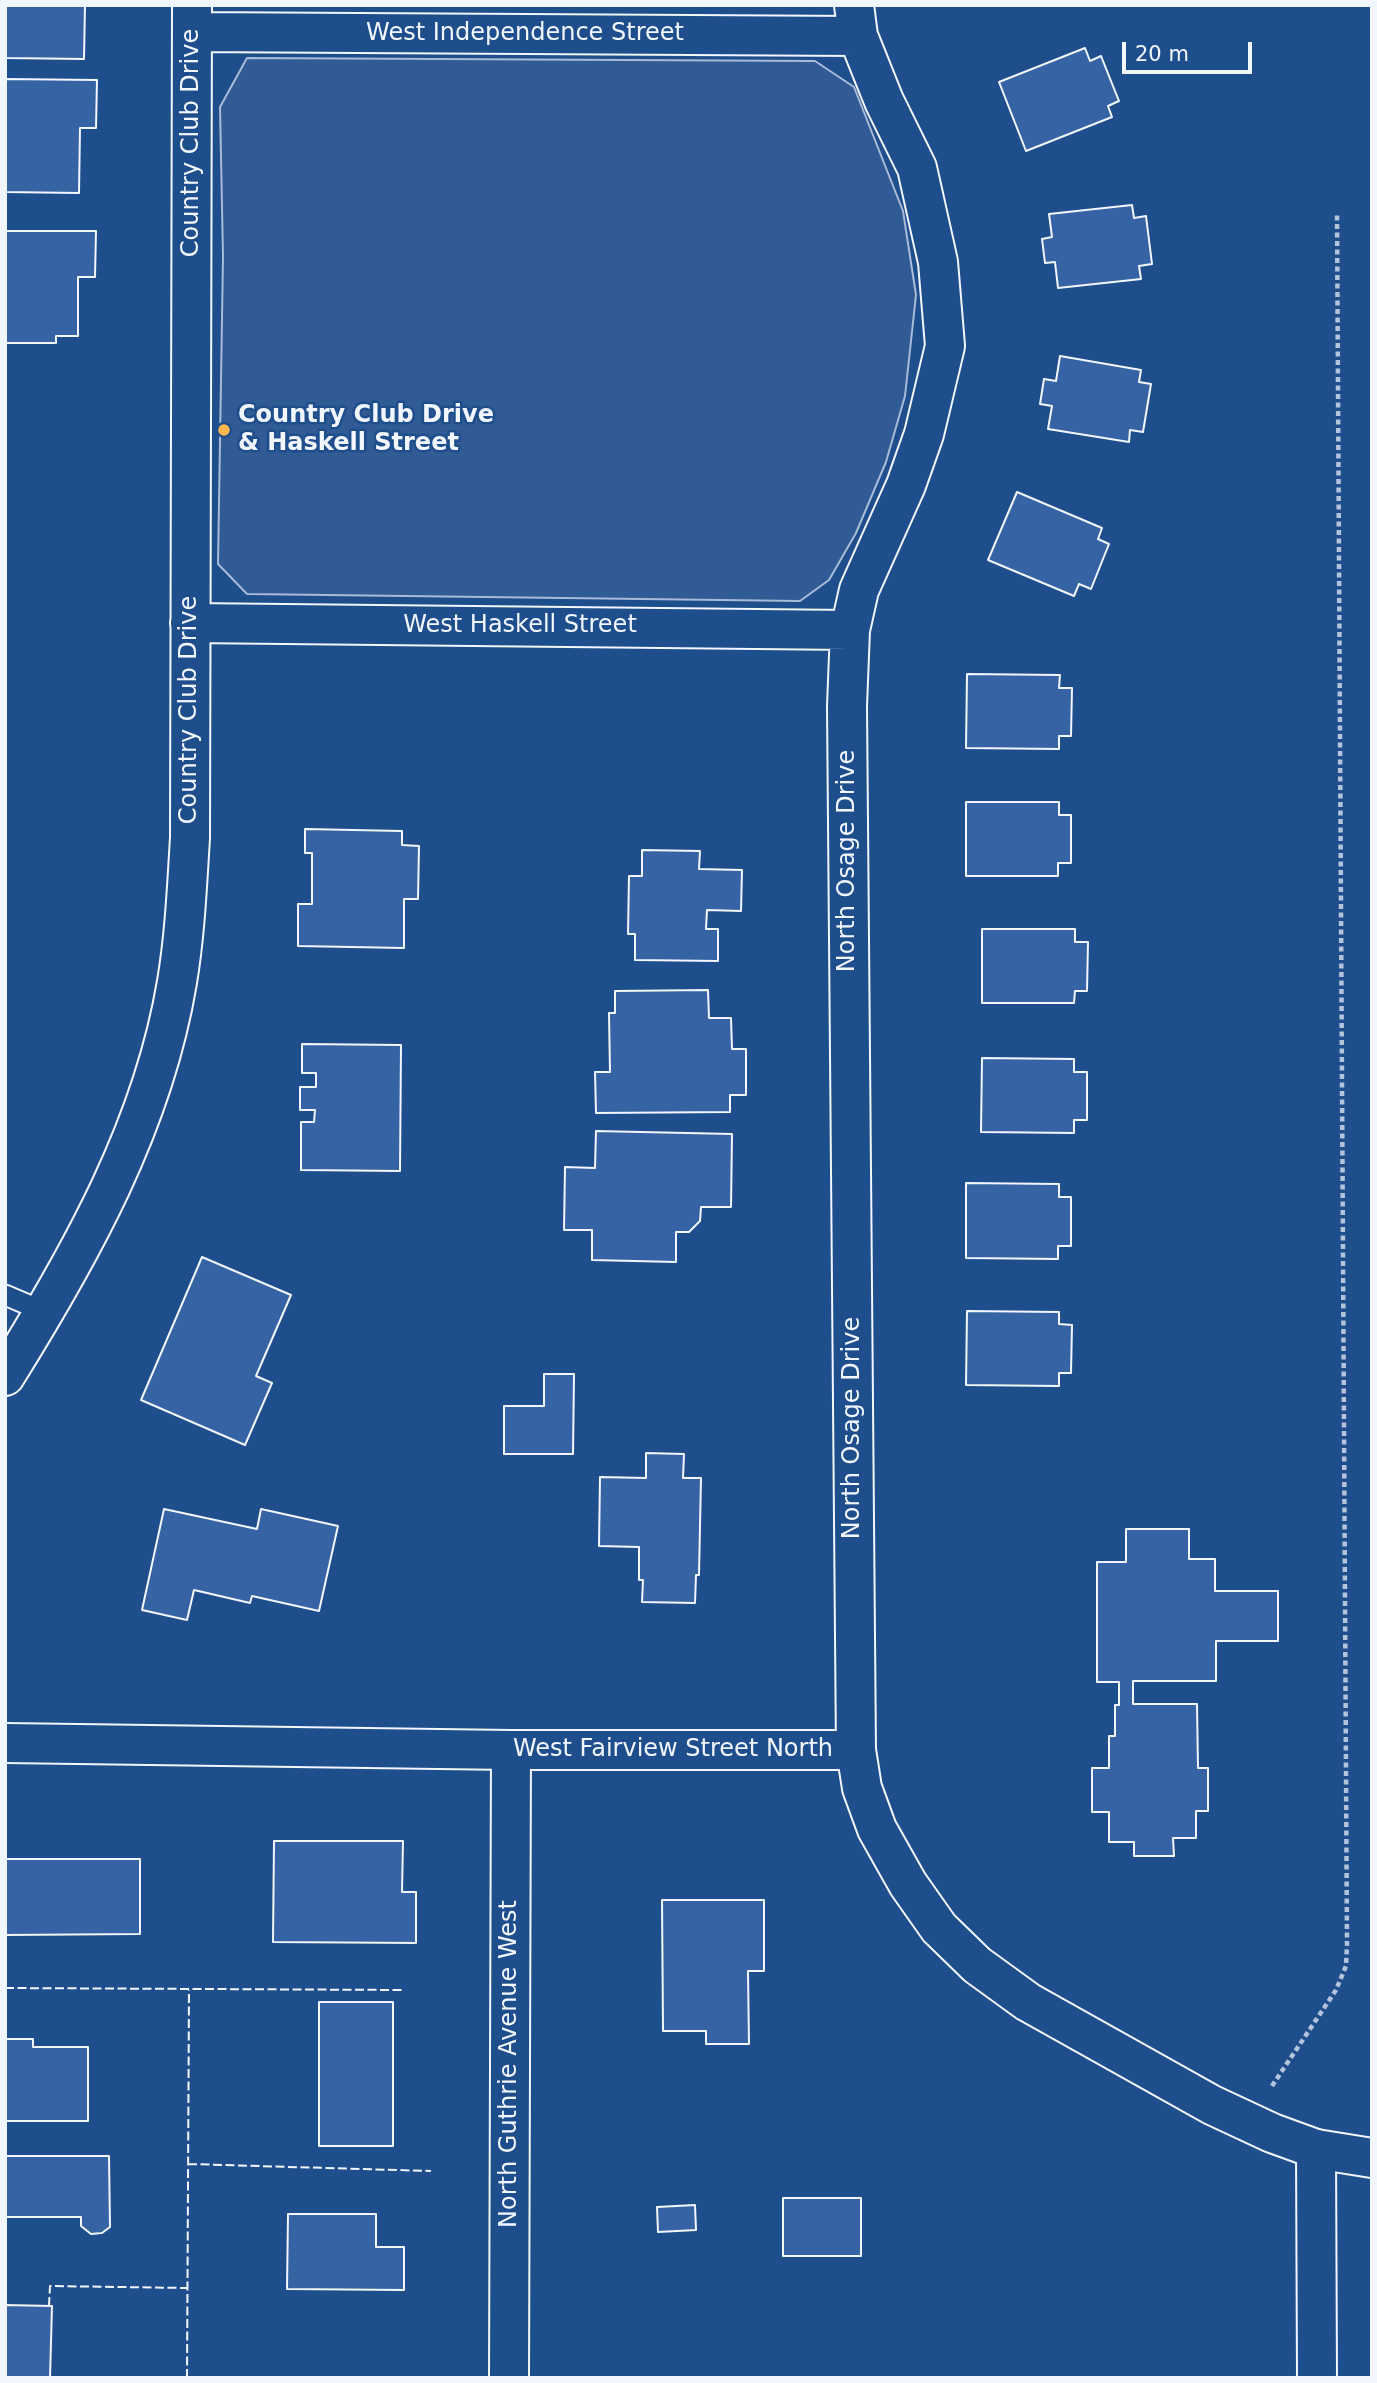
<!DOCTYPE html>
<style>
body{margin:0}
#map{position:relative;width:1377px;height:2383px;overflow:hidden;background:#1f4e8c;font-family:"DejaVu Sans",sans-serif}
canvas{display:block}
.frame{position:absolute;inset:0;border:7px solid #f2f6ff;pointer-events:none}
.scale{position:absolute;left:1122px;top:42px;width:130px;height:32px;box-sizing:border-box;border:4px solid #f2f6ff;border-top:0;padding-left:9px;font-size:21px;line-height:24px;white-space:nowrap;color:#f2f6ff;-webkit-text-stroke:5px #1f4e8c;paint-order:stroke}
</style>
<div id="map">
<canvas width="1377" height="2383"></canvas>
<div class="frame"></div>
<div class="scale">20 m</div>
</div>
<script>
const ctx = document.querySelector('canvas').getContext('2d');
ctx.lineJoin = 'round';
function fillPath(path, color) { ctx.fillStyle = color; ctx.fill(path, 'evenodd'); }
function stroke(path, color, width, dash) { ctx.strokeStyle = color; ctx.lineWidth = width; ctx.lineCap = dash ? 'butt' : 'round'; ctx.setLineDash(dash || []); ctx.stroke(path); }
function write(font, color, halo, rows, align = 'center') {
  ctx.font = font + ' "DejaVu Sans",sans-serif'; ctx.lineWidth = 5; ctx.setLineDash([]); ctx.textBaseline = 'middle'; ctx.strokeStyle = halo; ctx.fillStyle = color; for (const [text, x, y, turn = 0] of rows) {
    ctx.save(); ctx.translate(x, y); ctx.rotate((+turn || 0) * Math.PI / 180); ctx.textAlign = isNaN(turn) ? turn : align; if (halo) ctx.strokeText(text, 0, 0); ctx.fillText(text, 0, 0); ctx.restore();
  }
}
const built = new Path2D(`
 M247,58L815,61L854,87L903,211L916,295L905,396L886,462L856,533L829,580L800,601L247,594L218,564L223,257L220,107Z`);
const building = new Path2D(`
 M5,5H85L84,59L5,58Z
 M1085,48L1090,61L1101,56L1119,101L1108,106L1112,117L1026,151L999,82Z
 M5,79L97,80L96,128H80L79,193L5,192Z
 M1132,205L1134,218L1146,216L1152,264L1139,266L1141,279L1058,288L1055,262L1045,263L1042,239L1052,237L1049,214Z
 M5,231H96L95,277H78V336H56V343H5Z
 M1060,356L1141,370L1139,382L1151,384L1143,432L1130,430L1129,442L1048,429L1052,406L1040,404L1044,379L1056,381Z
 M1017,492L1102,528L1098,539L1109,544L1091,589L1079,584L1074,596L988,560Z
 M967,674L1060,675L1059,688H1072L1071,736H1059V749L966,748Z
 M966,802H1059V815H1071V863H1058V876H966Z
 M305,829L402,831V845L419,846L418,899H404V948L298,946V904H312V853H305Z
 M642,850L700,851L699,869L742,870L741,911L707,910L706,929H718V961L635,960V934H628L629,876H642Z
 M982,929H1075V942H1088L1087,991H1075L1074,1003H982Z
 M708,990L709,1018H731L732,1049H746V1095H730V1112L596,1113L595,1072H610L609,1013H615V991Z
 M302,1044L401,1045L400,1171L301,1170V1122H314L315,1110H300V1087H316V1073H302Z
 M982,1058L1074,1059V1072H1087V1120H1074V1133L981,1132Z
 M596,1131L732,1134L731,1207H701L700,1221L689,1232H676V1262L592,1260V1230H564L565,1167L595,1168Z
 M966,1183L1059,1184V1197H1071V1246H1058V1259L966,1258Z
 M202,1257L291,1295L256,1376L272,1383L245,1445L141,1400Z
 M967,1311L1059,1312V1324L1072,1325L1071,1373H1059V1386L966,1385Z
 M544,1374H574L573,1454H504V1406H544Z
 M646,1453L684,1454L683,1478H701L699,1575H696L695,1603L642,1602L643,1580H639V1547L599,1546L600,1477L646,1478Z
 M164,1509L257,1529L261,1509L338,1526L319,1611L252,1596L250,1603L194,1590L187,1620L142,1610Z
 M1126,1529H1189V1559H1215V1591H1278V1641H1216V1681H1133V1704H1197L1198,1768H1208V1811H1196V1838H1173L1174,1856H1134V1842H1109V1812H1092V1768H1109V1736H1115V1705H1119V1682H1097V1562H1126Z
 M274,1841H403L402,1892H416V1943L273,1942Z
 M5,1859H140V1934L5,1935Z
 M662,1900H764V1971H748L749,2044H706V2031H663Z
 M319,2002H393V2146H319Z
 M5,2039H33V2047H88V2121H5Z
 M5,2156H109L110,2227L102,2233L91,2234L81,2226V2217H5Z
 M783,2198H861V2256H783Z
 M695,2205L696,2230L658,2232L657,2207Z
 M288,2214H376V2247H404V2290L287,2289Z
 M5,2305L52,2306L50,2378H5Z`);
const path = new Path2D(`
 M1272,2086L1336,1990L1346,1966L1347,1945L1337,215`);
const service = new Path2D(`
 M5,1295L45,1312`);
const minor = new Path2D(`
 M854,5L858,36L884,101L917,168L938,262L945,346L924,434L906,485L859,590L850,630L847,706L856,1750L862,1788L877,1829L908,1884L939,1928L977,1965L1028,2002L1212,2105L1272,2133L1316,2149L1317,2378
 M192,32L858,36
 M190,623L850,630
 M5,1376C81,1254 153,1126 177,982C185,934 187,886 190,838L192,5
 M5,1743L511,1750H856
 M509,2378L511,1750`);
const tertiary = new Path2D(`
 M1316,2149L1372,2158`);
const fence = new Path2D(`
 M5,1988L405,1990
 M188,2164L431,2171
 M49,2306L50,2286L187,2288
 M187,2378L189,1990`);
const markers = [
 [224,430,7,"#ffb74d"]
];
const streetNames = [
 ["West Independence Street",525,34],
 ["Country Club Drive",192,143,-90],
 ["West Haskell Street",520,626],
 ["Country Club Drive",190,710,-90],
 ["North Osage Drive",848,861,-90],
 ["North Osage Drive",853,1428,-90],
 ["West Fairview Street North",673,1750],
 ["North Guthrie Avenue West",510,2064,-90]
];
const poiNames = [
 ["Country Club Drive",238,416],
 ["& Haskell Street",238,444]
];
fillPath(built, '#305b95');
stroke(built, '#a8bbd7', 2);
fillPath(building, '#3563a3');
stroke(building, '#f2f6ff', 2);
stroke(service, '#f2f6ff', 23);
stroke(minor, '#f2f6ff', 42);
stroke(tertiary, '#f2f6ff', 42);
stroke(path, '#b3c4dc', 4.5, [5, 3.5]);
stroke(service, '#1f4e8c', 19);
stroke(minor, '#1f4e8c', 38);
stroke(tertiary, '#1f4e8c', 38);
stroke(fence, '#f2f6ff', 2, [9, 3.5]);
for (const [x, y, r, color] of markers) { const dot = new Path2D(); dot.arc(x, y, r, 0, 2 * Math.PI); ctx.fillStyle = color; ctx.fill(dot); stroke(dot, '#1f4e8c', 2.5); }
write('24px', '#f2f6ff', '#1f4e8c', streetNames);
write('bold 24px', '#f2f6ff', '#1f4e8c', poiNames, 'left');
</script>
